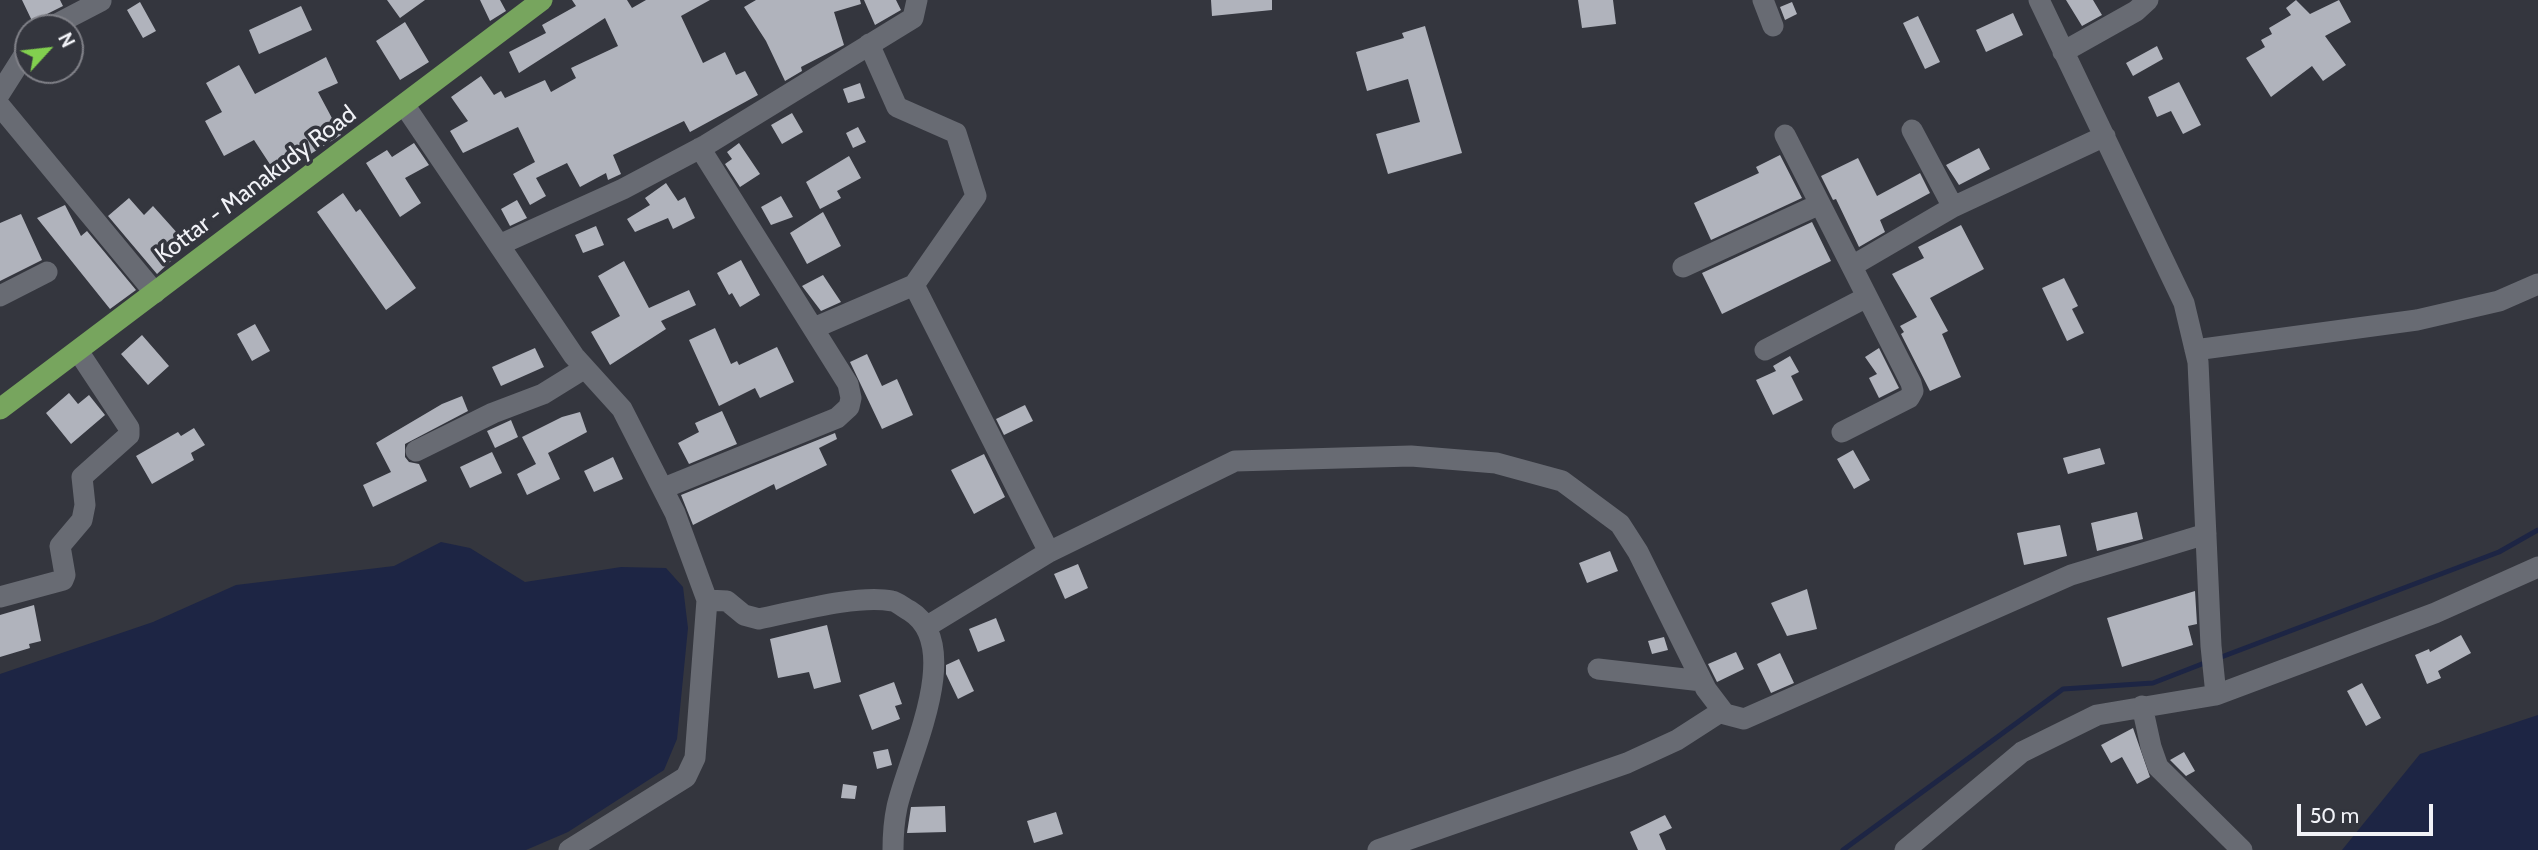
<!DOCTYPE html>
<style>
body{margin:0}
#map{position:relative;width:2538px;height:850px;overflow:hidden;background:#34363e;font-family:Cabin,sans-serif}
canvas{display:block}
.north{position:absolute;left:14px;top:14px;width:70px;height:70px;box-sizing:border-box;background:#34363e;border:2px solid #808188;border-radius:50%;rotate:63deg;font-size:19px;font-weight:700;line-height:28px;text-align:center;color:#f1f2f7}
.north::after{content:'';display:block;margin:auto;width:24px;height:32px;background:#82d04f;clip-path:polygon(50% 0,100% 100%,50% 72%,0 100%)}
.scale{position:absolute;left:2297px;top:804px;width:136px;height:32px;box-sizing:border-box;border:4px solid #f1f2f7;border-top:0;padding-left:9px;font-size:21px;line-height:24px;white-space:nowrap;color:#f1f2f7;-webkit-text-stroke:5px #34363e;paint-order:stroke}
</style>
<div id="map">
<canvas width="2538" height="850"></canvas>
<div class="north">N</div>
<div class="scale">50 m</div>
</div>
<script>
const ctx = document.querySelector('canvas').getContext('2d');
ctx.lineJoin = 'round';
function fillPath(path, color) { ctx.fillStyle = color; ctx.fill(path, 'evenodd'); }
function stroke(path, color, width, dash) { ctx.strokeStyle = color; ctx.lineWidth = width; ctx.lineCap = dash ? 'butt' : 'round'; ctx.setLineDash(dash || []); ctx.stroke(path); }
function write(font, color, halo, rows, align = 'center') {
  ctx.font = font + ' Cabin,sans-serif'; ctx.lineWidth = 7; ctx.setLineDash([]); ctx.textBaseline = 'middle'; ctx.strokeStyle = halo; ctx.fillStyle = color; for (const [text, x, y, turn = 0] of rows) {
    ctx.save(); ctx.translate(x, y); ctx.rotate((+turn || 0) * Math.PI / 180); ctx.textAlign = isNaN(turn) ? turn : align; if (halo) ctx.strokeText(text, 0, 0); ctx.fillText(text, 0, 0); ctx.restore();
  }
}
const water = new Path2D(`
 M441,542L470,548L525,582L621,567L666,568L683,587L688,628L677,739L664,770L568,832L526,850H0V674L153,622L236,585L394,566Z
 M2538,715V850H2342L2420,754Z`);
const stream = new Path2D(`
 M2216,659L2499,552L2538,530
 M1843,850L2063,689L2153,683L2207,662`);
const building = new Path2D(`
 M22,0H60L63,6L43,16L34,25Z
 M387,0H425L400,18Z
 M480,0H500L506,11L490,21Z
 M572,0H627L632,8L646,0H710L681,16L703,63L725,52L736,75L745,71L758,95L690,132L684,121L613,155L621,174L608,180L606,173L580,187L567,163L536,178L546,196L530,205L513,174L535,162L518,127L463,153L450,131L468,121L451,97L481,76L494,95L501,91L505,98L545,80L551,92L576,78L571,68L618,46L605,18L519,73L509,52L546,33L542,25L576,6Z
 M756,0H860L861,4L834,12L844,45L801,67L802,71L785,81L766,41L744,7Z
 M864,0H896L901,10L875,25Z
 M1211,0H1272V10L1212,16Z
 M1578,0H1613L1616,24L1582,28Z
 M2066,0H2093L2102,15L2082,26Z
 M2296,0L2310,14L2339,0L2351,22L2325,36L2346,65L2323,81L2312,66L2271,97L2246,58L2265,47L2261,40L2272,34L2269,28L2291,15L2286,8Z
 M140,2L156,31L143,38L127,10Z
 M1792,2L1797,14L1785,20L1780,7Z
 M301,6L312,30L259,54L249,30Z
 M2013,13L2023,35L1986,52L1976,30Z
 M1918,16L1940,62L1925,69L1903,23Z
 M405,22L429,62L400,80L376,41Z
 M1425,26L1462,153L1388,174L1376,134L1420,122L1408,79L1367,91L1356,52L1404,38L1402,33Z
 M2157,46L2163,59L2133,76L2126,63Z
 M326,57L338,83L318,92L341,135L277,175L254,140L224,156L205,121L222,112L206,83L239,65L255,94Z
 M2179,82L2201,125L2183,134L2171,111L2157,117L2148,97Z
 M860,83L865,98L848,103L843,89Z
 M792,113L803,132L782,144L771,125Z
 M858,127L866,142L853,148L846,133Z
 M414,143L429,165L405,178L421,203L400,217L366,163L387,150L392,157Z
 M739,143L760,174L740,187L725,164L732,159L727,152Z
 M1979,148L1990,169L1959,185L1946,165Z
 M1780,155L1802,198L1711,240L1694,203L1759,173L1756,167Z
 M849,156L861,178L837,191L841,198L820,209L806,182Z
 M1858,158L1877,196L1920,173L1930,193L1880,220L1885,232L1859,247L1836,199L1833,200L1821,176Z
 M666,183L678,201L685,197L695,218L673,229L668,218L635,232L627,219L650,205L645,198Z
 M343,193L356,212L360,209L416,288L386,310L317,212Z
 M781,196L793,217L771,225L761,207Z
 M129,198L144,215L153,206L188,245L157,274L108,216Z
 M517,200L527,218L510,226L501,209Z
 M65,205L81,236L87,231L136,290L110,309L37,218Z
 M823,212L841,246L807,264L790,233Z
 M21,214L42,260L0,281V223Z
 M1812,222L1831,261L1722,314L1702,273Z
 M1961,225L1984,269L1930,298L1948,331L1942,334L1961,377L1930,391L1901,334L1904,332L1900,326L1917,317L1892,274L1924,258L1918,247Z
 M596,226L604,245L583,253L575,235Z
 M741,260L760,295L740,307L732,293L729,295L717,273Z
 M624,261L649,308L689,290L696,305L661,321L666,329L610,365L591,332L620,316L598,276Z
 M823,275L841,302L821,311L802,286Z
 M2064,278L2078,306L2072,309L2084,333L2067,341L2042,288Z
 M255,324L270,351L252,361L237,334Z
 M715,328L731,364L737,361L739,365L777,347L794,382L760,398L755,388L719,406L689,340Z
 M142,335L169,366L148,385L121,354Z
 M535,348L544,367L501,386L492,367Z
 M1879,348L1899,388L1879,398L1869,378L1877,374L1865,357Z
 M867,354L882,386L897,379L913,415L882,429L850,362Z
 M1790,356L1799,372L1791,376L1803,400L1773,415L1756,380L1776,371L1773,366Z
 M69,393L78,404L89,395L105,415L71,444L46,413Z
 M462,396L468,411L405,444V457L409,462L419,464L427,481L373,507L363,485L391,472L376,443L442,404Z
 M1025,405L1033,421L1004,435L996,419Z
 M722,411L737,444L689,464L678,443L699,432L695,423Z
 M580,412L587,432L548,453L560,479L527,495L517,474L536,464L522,437L562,417Z
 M511,420L518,437L495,448L487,431Z
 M194,428L205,445L191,453L194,460L152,484L136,456L178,432L181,436Z
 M835,433L837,439L819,448L827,465L776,490L774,484L693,525L681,495Z
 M2100,448L2105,464L2068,474L2063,458Z
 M1853,450L1870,480L1854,489L1837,459Z
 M492,452L502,473L470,488L460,467Z
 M984,454L1005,497L974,514L951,470Z
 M613,457L623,479L594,492L584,471Z
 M2137,512L2143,539L2097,551L2091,523Z
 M2060,525L2067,556L2024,565L2017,533Z
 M1610,551L1618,571L1587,583L1579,563Z
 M1078,564L1088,588L1065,599L1054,574Z
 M1807,589L1817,629L1787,636L1771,603Z
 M2195,591L2197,624L2188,626L2193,645L2122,667L2107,618Z
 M34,605L41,641L29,644L30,648L0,657V615Z
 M996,618L1005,641L978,652L969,629Z
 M827,625L841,682L814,689L809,672L778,678L770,639Z
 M2461,635L2471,653L2438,671L2441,678L2427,684L2415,655L2429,649L2430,652Z
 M1664,637L1668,650L1652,654L1648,641Z
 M1736,652L1744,669L1717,682L1708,664Z
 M1780,653L1794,683L1771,693L1757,664Z
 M959,659L974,691L958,699L946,674V665Z
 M894,682L902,704L895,706L900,719L872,730L859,695Z
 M2362,683L2381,718L2366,726L2347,691Z
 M2133,728L2150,777L2137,784L2122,757L2111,763L2101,745Z
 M888,749L892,765L877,769L873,752Z
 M2184,752L2195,771L2186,776L2170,760Z
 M843,784L857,786L855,799L841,798Z
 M945,806L946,832L907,833L911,807Z
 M1056,812L1063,834L1034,843L1027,821Z
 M1665,815L1672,828L1659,834L1666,850H1638L1630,832Z`);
const minor = new Path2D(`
 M1763,0L1773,26
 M2039,0L2184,303L2198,362L2211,646L2216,695
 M49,28L101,1
 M2063,52L2136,11L2148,0
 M0,93L28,49
 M0,106L155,293
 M405,106L574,356L622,409L675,513L707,600L695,758L686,777L569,850
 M1912,130L1953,207
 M1785,135L1911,383L1913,391L1909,398L1842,432
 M499,245L623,189L706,145L913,18L917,0
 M1852,266L1953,207L2105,136
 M1683,267L1820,204
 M914,285L1049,552
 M0,296L47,272
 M814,328L914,285L976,196L956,133L897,107L869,44
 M1765,350L1867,297
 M2195,350L2417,320L2499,301L2538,284
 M416,451L493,413L543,394L585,368
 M664,488L837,418L849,407L851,398L848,384L700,148
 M0,597L63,580L65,575L60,546L82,520L85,505L82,477L129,435V428L78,351
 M707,600L727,601L744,615L759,619C794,612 858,594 892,601C898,602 904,608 910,611C966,646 907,760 897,807C894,821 893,836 893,850
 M926,627L1049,552L1235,461L1411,456L1496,463L1562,481L1620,524L1638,552L1706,689L1725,714L1744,719L2071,575L2206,534
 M1598,669L1702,681
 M2142,706L2151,747L2158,767L2242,850
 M1378,850L1627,763L1677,740L1722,711
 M1905,850L2022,752L2097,715L2216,695L2435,613L2538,567`);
const major = new Path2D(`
 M0,409L542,0`);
const streetNames = [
 ["Kottar - Manakudy Road",256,185,-37]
];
fillPath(water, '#1d2544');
stroke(stream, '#1d2544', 5);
fillPath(building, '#b0b3bc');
stroke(minor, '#686b73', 21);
stroke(major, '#77a55e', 21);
write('24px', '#f1f2f7', '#34363e', streetNames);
</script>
